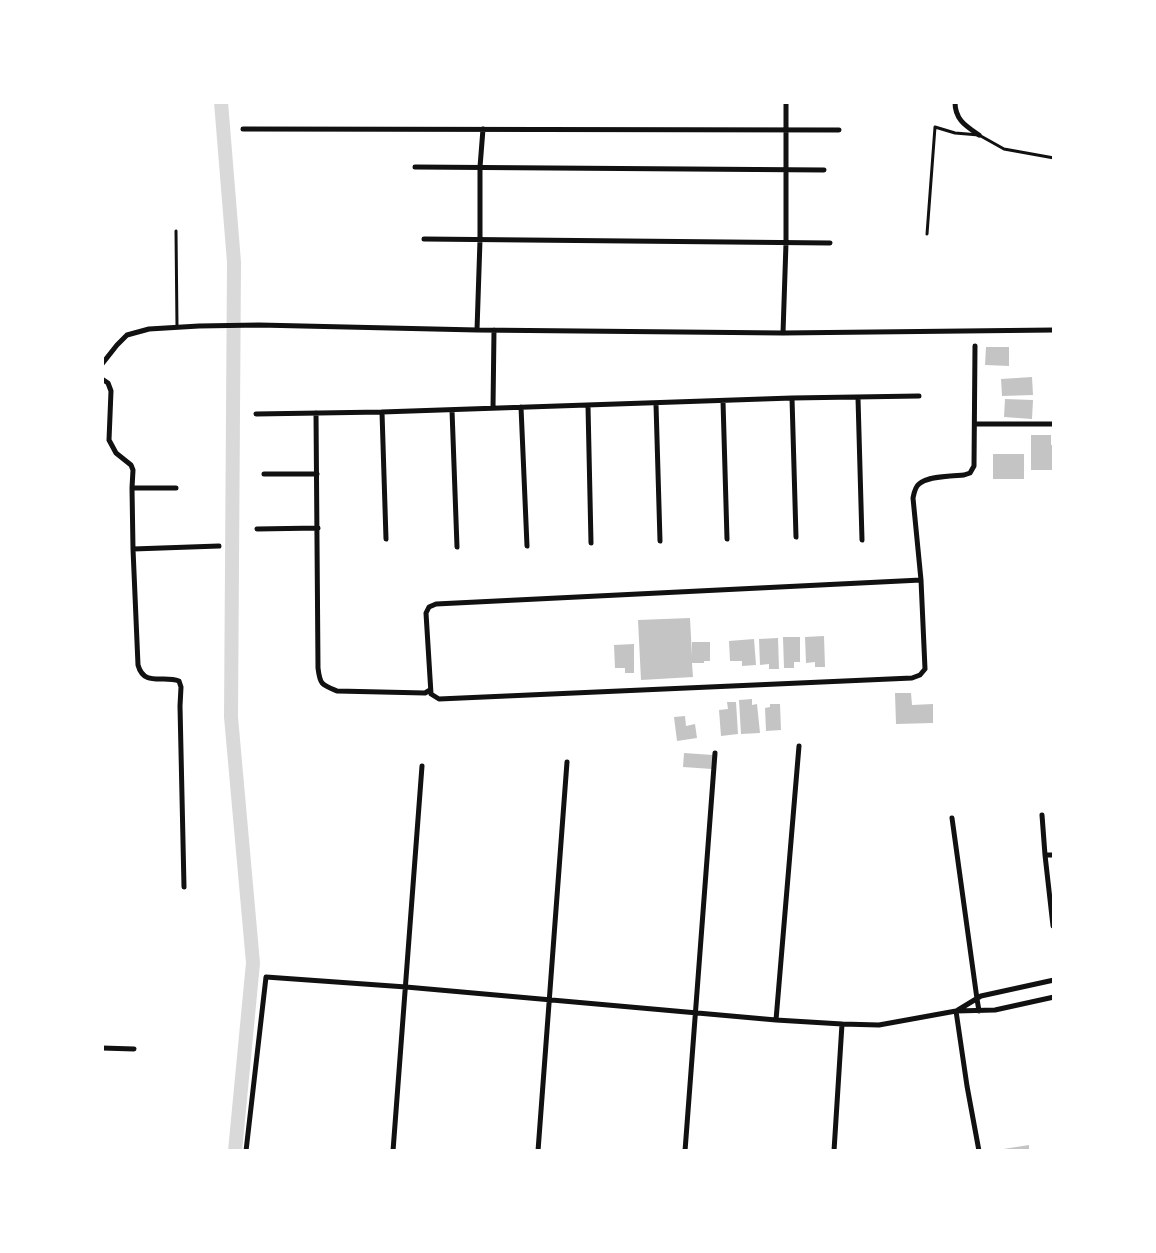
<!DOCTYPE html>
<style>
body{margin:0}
#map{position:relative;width:1156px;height:1253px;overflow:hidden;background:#fff;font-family:"Golos Text",sans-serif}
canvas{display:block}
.frame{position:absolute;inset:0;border:104px solid #fff;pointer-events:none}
</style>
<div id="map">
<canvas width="1156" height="1253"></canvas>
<div class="frame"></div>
</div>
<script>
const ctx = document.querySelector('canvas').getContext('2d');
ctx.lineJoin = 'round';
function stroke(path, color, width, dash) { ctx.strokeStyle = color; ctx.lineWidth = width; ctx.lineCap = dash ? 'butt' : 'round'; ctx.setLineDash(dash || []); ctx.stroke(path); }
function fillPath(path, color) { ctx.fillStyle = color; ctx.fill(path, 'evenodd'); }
const canal = new Path2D(`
 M221,102L234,262L231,717L253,963L235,1151`);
const building = new Path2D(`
 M986,347H1009V366L985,365Z
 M1032,377L1033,395L1002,396L1001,379Z
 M1005,399L1033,400L1032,419L1004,417Z
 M1031,435H1051V445H1054V491H1052V470H1031Z
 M993,454H1024V479H993Z
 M690,618L692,656V642H710V661H704V663H692L693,677L641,680L638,620Z
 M824,636L825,667H815V662L806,663L805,637Z
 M783,637H800V662H794V668H784Z
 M778,638L779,669H769V664L760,665L759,639Z
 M754,639L756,665L742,666V661H730L729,641Z
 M634,644V673H625V668H615L614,645Z
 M895,693H911L912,705L933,704V723L896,724Z
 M752,699V705L757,704L760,733L741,734L739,700Z
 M727,702H736L738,734L721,736L719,710L728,709Z
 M770,704H780L781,730L766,731L765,708L770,707Z
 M685,716L686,726L695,724L697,738L677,741L674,717Z
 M684,753L713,755L712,769L683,767Z
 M1029,1145V1151H997V1150Z`);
const service = new Path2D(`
 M176,231L177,327
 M927,234L935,127L955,133L979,135L1004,149L1054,158`);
const minor = new Path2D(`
 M955,102C955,120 966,126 979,135
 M243,129L839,130
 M415,167L824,170
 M424,239L830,243
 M477,330L480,240V167L483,129
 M783,333L786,243V102
 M102,364L117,345L127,335L149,329L199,326L259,325L477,330L783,333L1054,330
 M102,379L108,383L111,391L109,440L116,453L131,465L133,470L132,488L133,549L138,665C144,687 163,675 179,681L181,687L180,706L184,887
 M792,398L796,537
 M858,398L862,540
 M723,401L727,539
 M656,404L660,541
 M588,406L591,543
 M521,407L527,546
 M493,408L494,330
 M452,410L457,547
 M382,412L386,539
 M316,413L318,668C320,685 322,685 337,691L425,693L430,690
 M256,414L382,412L792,398L919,396
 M975,424H1054
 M264,474H317
 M132,488H176
 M257,529L318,528
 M133,549L219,546
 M921,580L436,604L429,607L426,613L431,694L439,699L912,678L920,675L925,669L921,580L913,498C914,493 915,487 919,484C927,476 952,476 964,475L970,473L974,466L975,346
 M1042,815L1045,855
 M952,818L977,999L979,1011
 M1053,926L1045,855H1054
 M958,1010L981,996L1054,980
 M956,1011L967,1086L979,1151
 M776,1020L799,746
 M102,1048L134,1049
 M246,1151L266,977L406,987L776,1020L842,1024L879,1025L956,1011L995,1010L1054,997
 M393,1151L422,766
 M538,1151L567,762
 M685,1151L715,753
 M834,1151L842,1024`);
stroke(canal, '#d9d9d9', 14);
fillPath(building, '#c4c4c4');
stroke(service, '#111', 3);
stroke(minor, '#111', 5);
</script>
